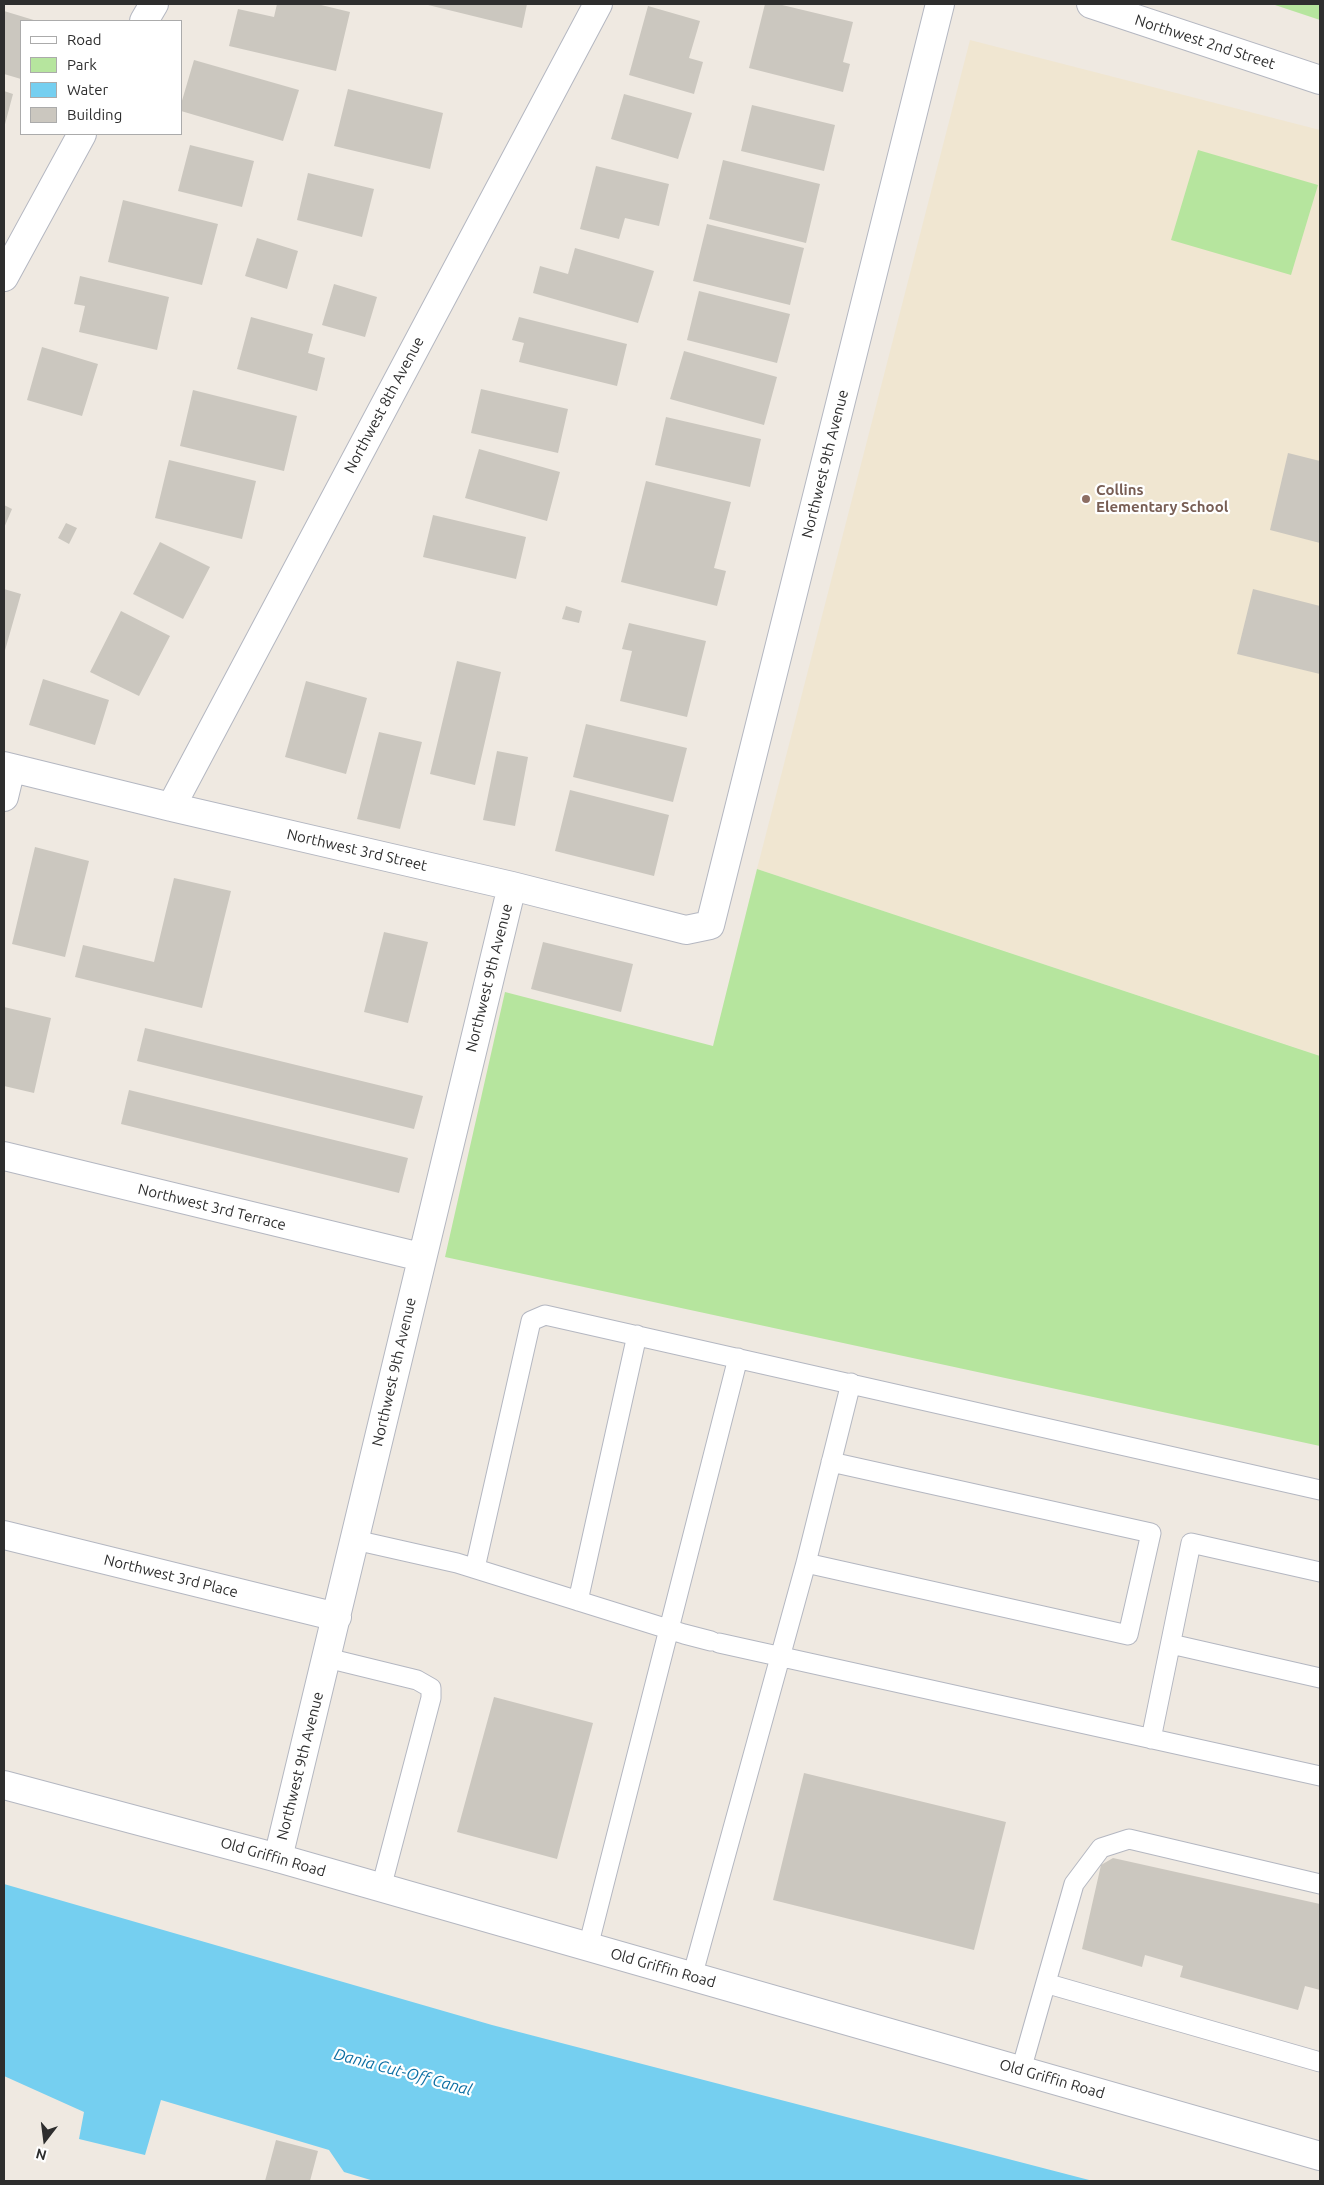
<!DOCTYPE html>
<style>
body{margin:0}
#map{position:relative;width:1324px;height:2185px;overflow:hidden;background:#efe9e1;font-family:Ubuntu,sans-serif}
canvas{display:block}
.frame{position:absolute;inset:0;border:5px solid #2e2e2e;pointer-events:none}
.legend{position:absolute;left:20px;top:20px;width:162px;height:115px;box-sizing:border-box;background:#fff;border:1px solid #ababab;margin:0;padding:6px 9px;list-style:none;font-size:15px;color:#2e2e2e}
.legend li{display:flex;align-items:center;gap:10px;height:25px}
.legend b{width:25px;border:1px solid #ababab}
.north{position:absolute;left:20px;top:2115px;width:50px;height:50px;-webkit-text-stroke:4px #fff;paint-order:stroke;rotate:195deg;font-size:14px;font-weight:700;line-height:20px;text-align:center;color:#2e2e2e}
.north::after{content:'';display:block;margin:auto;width:18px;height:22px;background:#2e2e2e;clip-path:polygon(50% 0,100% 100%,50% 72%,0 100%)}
</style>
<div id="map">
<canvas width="1324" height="2185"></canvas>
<div class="frame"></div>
<ul class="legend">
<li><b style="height:6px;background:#fff"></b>Road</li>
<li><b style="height:14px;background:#b6e59e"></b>Park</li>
<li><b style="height:14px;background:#75cff0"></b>Water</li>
<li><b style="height:14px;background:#cbc7bf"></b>Building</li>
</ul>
<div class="north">N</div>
</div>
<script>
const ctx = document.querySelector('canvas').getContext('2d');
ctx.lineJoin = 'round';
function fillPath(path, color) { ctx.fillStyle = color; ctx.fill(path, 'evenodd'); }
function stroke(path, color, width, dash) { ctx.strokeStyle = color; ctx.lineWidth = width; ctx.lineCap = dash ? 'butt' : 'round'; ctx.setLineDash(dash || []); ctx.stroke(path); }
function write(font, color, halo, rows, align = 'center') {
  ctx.font = font + ' Ubuntu,sans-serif'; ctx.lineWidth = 4.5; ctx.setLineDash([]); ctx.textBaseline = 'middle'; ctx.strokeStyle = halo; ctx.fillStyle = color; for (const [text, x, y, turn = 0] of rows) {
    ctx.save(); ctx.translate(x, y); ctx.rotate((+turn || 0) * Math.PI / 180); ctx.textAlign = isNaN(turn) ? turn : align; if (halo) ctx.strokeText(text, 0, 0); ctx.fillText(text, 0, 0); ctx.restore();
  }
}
const education = new Path2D(`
 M970,40L1320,130V1056L757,869Z`);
const green = new Path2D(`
 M1272,4H1320V20Z
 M1198,150L1318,185L1291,275L1171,240Z
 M757,869L1320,1056V1446L445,1257L505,992L713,1046Z`);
const water = new Path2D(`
 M4,1884L492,2025L1093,2181H374L344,2172L329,2150L161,2100L145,2155L79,2139L84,2112L4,2076Z`);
const building = new Path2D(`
 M277,4H317L350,12L336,71L229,46L238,9L274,17Z
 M424,4H527L522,28Z
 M765,4H778L853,22L843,62L850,64L843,92L749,68Z
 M648,6L700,21L689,58L703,62L694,94L629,75Z
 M4,11L37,21H21V79L4,74Z
 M194,60L299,90L283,141L181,111V104Z
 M348,89L443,113L430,169L334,146Z
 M4,91L13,94L4,128Z
 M624,94L692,113L678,159L611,139Z
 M752,105L835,125L824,171L741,151Z
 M190,145L254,161L242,207L178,191Z
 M723,160L820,184L806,243L709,219Z
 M596,166L669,184L659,226L625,218L619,239L580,229Z
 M308,173L374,189L362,237L297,220Z
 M123,200L218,224L202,285L108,262Z
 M707,224L804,248L790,305L693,281Z
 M257,238L298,251L287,289L245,276Z
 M575,248L654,271L638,323L533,293L540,266L568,274Z
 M80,276L169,297L157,350L79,332L85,306L74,304Z
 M334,284L377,297L365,337L322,325Z
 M699,291L790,314L777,363L687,340Z
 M251,317L313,334L308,353L325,358L317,391L237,369Z
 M519,317L627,344L617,386L519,362L524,343L512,340Z
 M42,347L98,364L82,416L27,400Z
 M684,351L777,377L764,425L670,399Z
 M481,389L568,409L558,453L471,433Z
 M193,390L297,416L284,471L180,446Z
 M666,417L761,439L750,487L655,465Z
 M479,449L560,472L547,521L465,498Z
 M1288,453L1320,461V543L1270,530Z
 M169,460L256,481L242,539L155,518Z
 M646,481L731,502L714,568L726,571L717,606L621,582Z
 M4,505L12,509L4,528Z
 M433,515L526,537L516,579L423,557Z
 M66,523L77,528L69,544L58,538Z
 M160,542L210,567L183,619L133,594Z
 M4,589L21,594L4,654Z
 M1253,589L1320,606V674L1237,654Z
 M566,606L582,611L579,623L562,619Z
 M121,611L170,636L139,696L90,672Z
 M629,623L706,641L687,717L620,701L632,651L622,649Z
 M457,661L501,672L475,785L430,774Z
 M43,679L109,700L95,745L29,725Z
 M306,681L367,698L346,774L285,757Z
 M586,724L687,748L673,802L573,777Z
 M379,732L422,742L400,829L357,819Z
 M497,751L528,757L515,826L483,820Z
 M570,790L669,815L654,876L555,851Z
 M35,847L89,861L65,957L12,944Z
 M174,878L231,891L202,1008L75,977L83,945L154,962Z
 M384,932L428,942L408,1023L364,1012Z
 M543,942L633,964L621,1012L531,989Z
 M4,1007L51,1018L34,1093L4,1086Z
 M145,1028L423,1096L414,1129L137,1061Z
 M129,1090L408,1158L399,1193L121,1124Z
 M494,1697L593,1723L557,1859L457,1832Z
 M804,1773L1006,1822L974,1950L773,1900Z
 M1113,1858L1320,1904V1990L1305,1986L1298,2010L1180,1977L1183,1966L1145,1955L1142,1967L1082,1949L1101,1865Z
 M276,2140L318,2151L310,2181H265Z`);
const lane = new Path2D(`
 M355,1540L457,1563L684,1634L711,1641
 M806,1563L1128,1635L1151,1533L831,1462
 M475,1568L531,1321L545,1315L1320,1490
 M578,1601L637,1335
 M719,1643L1320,1776
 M1171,1644L1320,1678
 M327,1658L417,1680L431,1688V1698L381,1888
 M1151,1739L1191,1543L1320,1572
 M588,1947L738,1358
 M692,1977L806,1563L851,1383
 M1045,1987L1052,1985L1320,2062
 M1021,2070L1074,1884L1101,1848L1129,1839L1320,1884`);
const street = new Path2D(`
 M1091,4L1320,80
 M144,21L154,4
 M4,277L82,134
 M4,766L171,807L512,886L686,930L710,925L940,4
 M4,797L11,768
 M171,807L598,4
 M4,1156L421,1257
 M4,1535L337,1617
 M278,1858C357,1534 432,1210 512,886`);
const secondary = new Path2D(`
 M4,1785L278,1858L1320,2156`);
const markers = [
 [1086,499,5,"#8d6e63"]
];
const streetNames = [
 ["Northwest 2nd Street",1205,42,18],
 ["Northwest 8th Avenue",384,405,-62],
 ["Northwest 9th Avenue",825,464,-76],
 ["Northwest 3rd Street",357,850,13],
 ["Northwest 9th Avenue",489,978,-76],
 ["Northwest 3rd Terrace",212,1207,14],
 ["Northwest 9th Avenue",394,1372,-77],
 ["Northwest 3rd Place",171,1576,14],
 ["Northwest 9th Avenue",300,1766,-76],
 ["Old Griffin Road",273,1857,16],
 ["Old Griffin Road",663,1968,16],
 ["Old Griffin Road",1052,2079,16]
];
const educationNames = [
 ["Collins",1096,490],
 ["Elementary School",1096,507]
];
const waterNames = [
 ["Dania Cut-Off Canal",403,2072,15]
];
fillPath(education, '#f0e6d1');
fillPath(green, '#b6e59e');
fillPath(water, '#75cff0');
fillPath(building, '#cbc7bf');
stroke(lane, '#b4b7c1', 21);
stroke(street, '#b4b7c1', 30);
stroke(secondary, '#b4b7c1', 30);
stroke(lane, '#fff', 19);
stroke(street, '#fff', 28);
stroke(secondary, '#fff', 28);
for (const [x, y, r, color] of markers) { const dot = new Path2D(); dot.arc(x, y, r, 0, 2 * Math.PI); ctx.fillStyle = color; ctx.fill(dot); stroke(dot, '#fff', 2); }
write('15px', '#2e2e2e', '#fff', streetNames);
write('bold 15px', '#785e54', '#fff', educationNames, 'left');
write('italic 16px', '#0d6fa3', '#fff', waterNames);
</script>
